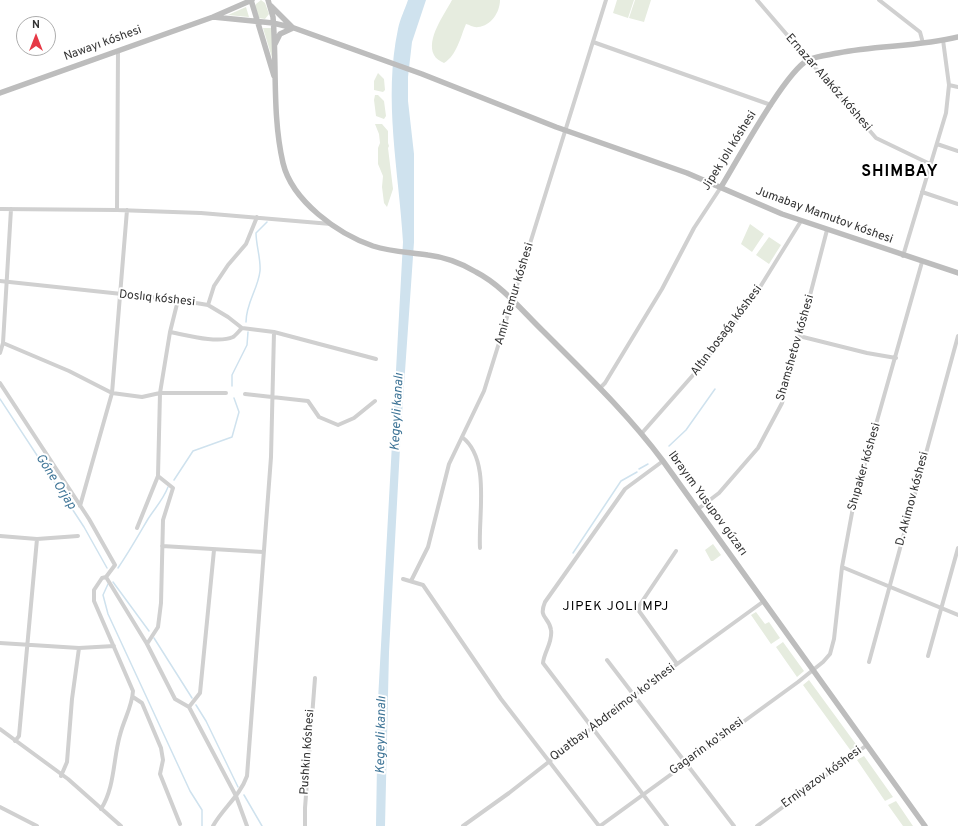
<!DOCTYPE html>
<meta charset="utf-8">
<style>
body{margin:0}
#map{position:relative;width:958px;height:826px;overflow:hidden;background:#fff;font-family:Overpass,sans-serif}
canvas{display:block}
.north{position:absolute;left:16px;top:16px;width:40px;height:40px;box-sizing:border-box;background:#fff;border:1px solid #adadad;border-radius:50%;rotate:0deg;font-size:11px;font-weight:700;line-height:16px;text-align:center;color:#333}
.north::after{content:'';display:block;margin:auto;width:14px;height:18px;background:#e63946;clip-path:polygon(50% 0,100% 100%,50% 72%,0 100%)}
</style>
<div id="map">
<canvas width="958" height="826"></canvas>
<div class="north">N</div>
</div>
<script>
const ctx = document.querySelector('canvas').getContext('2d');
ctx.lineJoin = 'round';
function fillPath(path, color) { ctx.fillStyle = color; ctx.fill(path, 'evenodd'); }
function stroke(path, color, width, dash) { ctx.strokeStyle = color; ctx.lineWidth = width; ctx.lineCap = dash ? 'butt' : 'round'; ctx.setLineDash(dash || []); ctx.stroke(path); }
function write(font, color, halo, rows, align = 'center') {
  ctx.font = font + ' Overpass,sans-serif'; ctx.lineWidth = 4; ctx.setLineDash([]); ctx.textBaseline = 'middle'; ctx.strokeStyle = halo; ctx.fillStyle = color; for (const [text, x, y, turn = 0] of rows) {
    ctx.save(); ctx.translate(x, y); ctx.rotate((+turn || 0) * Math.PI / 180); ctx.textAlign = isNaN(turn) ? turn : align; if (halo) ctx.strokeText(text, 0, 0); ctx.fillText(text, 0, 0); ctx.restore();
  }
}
const green = new Path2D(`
 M261,0L265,3L269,14L265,19L259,18L255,6L256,4Z
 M452,0H500C500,12 491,26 478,27C474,28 470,25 466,24C460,38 457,55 444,63C440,61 436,59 434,55C426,39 444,15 452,0Z
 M617,0H634L628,18L613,13Z
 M635,0H651L644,22L629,18Z
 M246,7L249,17L228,15Z
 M263,28H272L273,61Z
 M378,73L384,79L385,90L383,92L374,90V81Z
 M375,95H378L384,101L386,116L384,119L376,116L374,100Z
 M375,124H382L388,131V143L389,146L388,148L393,189L387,207L384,203L382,187L383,176L378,164V148L380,143L379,134Z
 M750,224L764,234L752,252L741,244Z
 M769,237L781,245L769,264L756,255Z
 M713,544L721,555L713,561H711L705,550Z
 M756,612L765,624L769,622L780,638L771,644L751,615Z
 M783,642L804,671L797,677L776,647Z
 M809,680L858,747L851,751L803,685Z
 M864,756L893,797L885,801L857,760Z
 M896,801L913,826H903L888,805Z`);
const water = new Path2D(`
 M408,0H426L412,42L408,77V101L414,154V242L401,429L389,652L385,826H376L378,700L403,242C399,172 383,99 398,29C400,19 405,9 408,0Z`);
const stream = new Path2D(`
 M246,322C246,303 258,289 260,271C261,259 256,245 256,233L267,222
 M232,386V375L247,345L248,332
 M0,399L84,527L107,568
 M669,446L686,430L715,389
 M639,469L648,464
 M174,480L193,451L232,437L239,412L234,398
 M573,553L621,481L637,472
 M118,568C129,552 138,536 148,519C155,508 163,500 168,487
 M113,582L149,631
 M108,584L103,595L108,614L190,791L202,810V826
 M154,638L192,698
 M196,705L206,721L238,787
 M244,795L262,826`);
const street = new Path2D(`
 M757,0L876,138L930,164
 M879,0L920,32L923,43
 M593,42L771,105
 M949,85L958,87
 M937,144L958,151
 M922,192L958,204
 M0,209L117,210L201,213L331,224
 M117,210L118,51
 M903,256L946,113L949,85L943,40
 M0,281L178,300L208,305L228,317L242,328L274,332L376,359
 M208,305L214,286L228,265L246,244L257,217
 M170,332C186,335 218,344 233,337C236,335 239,331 242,328
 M799,336L867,353L896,358
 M3,343L69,371L112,393L142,397L160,393H226
 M0,353L3,343L11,209
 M0,383L89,519L115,565L106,577L102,578L94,590V601L133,691C132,707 124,719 120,735C113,759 115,787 101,809
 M600,388L605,383L662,289L694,228L721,187
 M245,394L308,401L319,417L338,425L354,418L375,401
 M642,433L694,374L729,331L757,292L801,221
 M462,437C491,459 478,515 480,548
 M663,461L625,489L545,602C538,619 549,616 551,630C553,642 544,652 543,663L667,826
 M80,506L112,393L127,210
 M698,509L719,493L758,448L782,403L827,230
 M137,528L158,476L160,393L170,332L178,300
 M0,536L37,539L78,536
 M162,546L263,552
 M676,551L639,606V611L677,664
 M842,567L958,615
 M106,577L147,644L175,699L189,707L236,796L247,826
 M403,579L423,585L501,699L599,826
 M411,581L428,547L449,464L484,391L606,0
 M0,643L79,648L114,646
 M147,644L158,627L161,603L163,520L173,488L158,476
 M928,656L958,548
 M607,660L734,826
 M869,662L958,336
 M133,697L142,703L161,748L163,760L160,774L180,824
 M189,707L200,693L214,550
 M0,729L68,779L121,826
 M15,741L19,736L37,539
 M61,776L67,762L72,699L79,648
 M0,807L37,826
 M213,826C223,808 240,796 247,776L271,457L274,332
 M305,826V808L315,678
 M463,826L509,793L633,696L764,601
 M600,826L798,682L823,662L830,654L834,639L842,567L854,502L922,262
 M757,826L867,745`);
const secondary = new Path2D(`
 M251,0L274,76
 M268,0L273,17C277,65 272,116 283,163C292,201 338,234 373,246C392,252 409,252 428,255C445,257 461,263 476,272C503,286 523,312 544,332C586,374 628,414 663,461L925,826
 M271,6L292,27
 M213,17L273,23L294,28L422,74L556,127L687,173L782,214L958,273
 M275,44L280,34L293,28
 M0,93L213,17L252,0
 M721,187C737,161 785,72 808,60C817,56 828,55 838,53C877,45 919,47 958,37`);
const streetNames = [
 ["Nawayı kóshesi",103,44,-20],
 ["Ernazar Alakóz kóshesi",828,83,49],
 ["Jipek jolı kóshesi",730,151,-58],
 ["Jumabay Mamutov kóshesi",824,216,20],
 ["Amir Temur kóshesi",515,294,-73],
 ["Doslıq kóshesi",157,299,6],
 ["Altın bosaǵa kóshesi",727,331,-53],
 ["Shamshetov kóshesi",796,348,-74],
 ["Shıpaker kóshesi",865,467,-74],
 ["D. Akimov kóshesi",913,499,-75],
 ["Ibrayım Yusupov gúzarı",707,504,54],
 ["Quatbay Abdreimov ko'shesi",613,713,-37],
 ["Gagarin ko'shesi",707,747,-36],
 ["Pushkin kóshesi",308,752,-86],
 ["Erniyazov kóshesi",822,778,-36]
];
const waterNames = [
 ["Kegeyli kanalı",398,412,-87],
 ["Góne Orjap",55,482,57],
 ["Kegeyli kanalı",382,735,-89]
];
const neighbourhoodNames = [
 ["JIPEK JOLI MPJ",616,607]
];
const districtNames = [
 ["SHIMBAY",900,173]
];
fillPath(green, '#e6ecdf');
fillPath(water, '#cfe2ee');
stroke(stream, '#cfe2ee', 1.5);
stroke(street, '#d0d0d0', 4);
stroke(secondary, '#bdbdbd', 5.5);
write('12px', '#333', '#fff', streetNames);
write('italic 13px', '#3f7597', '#fff', waterNames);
ctx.letterSpacing = '1px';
write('13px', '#000', '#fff', neighbourhoodNames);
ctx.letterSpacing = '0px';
ctx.letterSpacing = '1px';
write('bold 16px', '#000', '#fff', districtNames);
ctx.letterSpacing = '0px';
</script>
